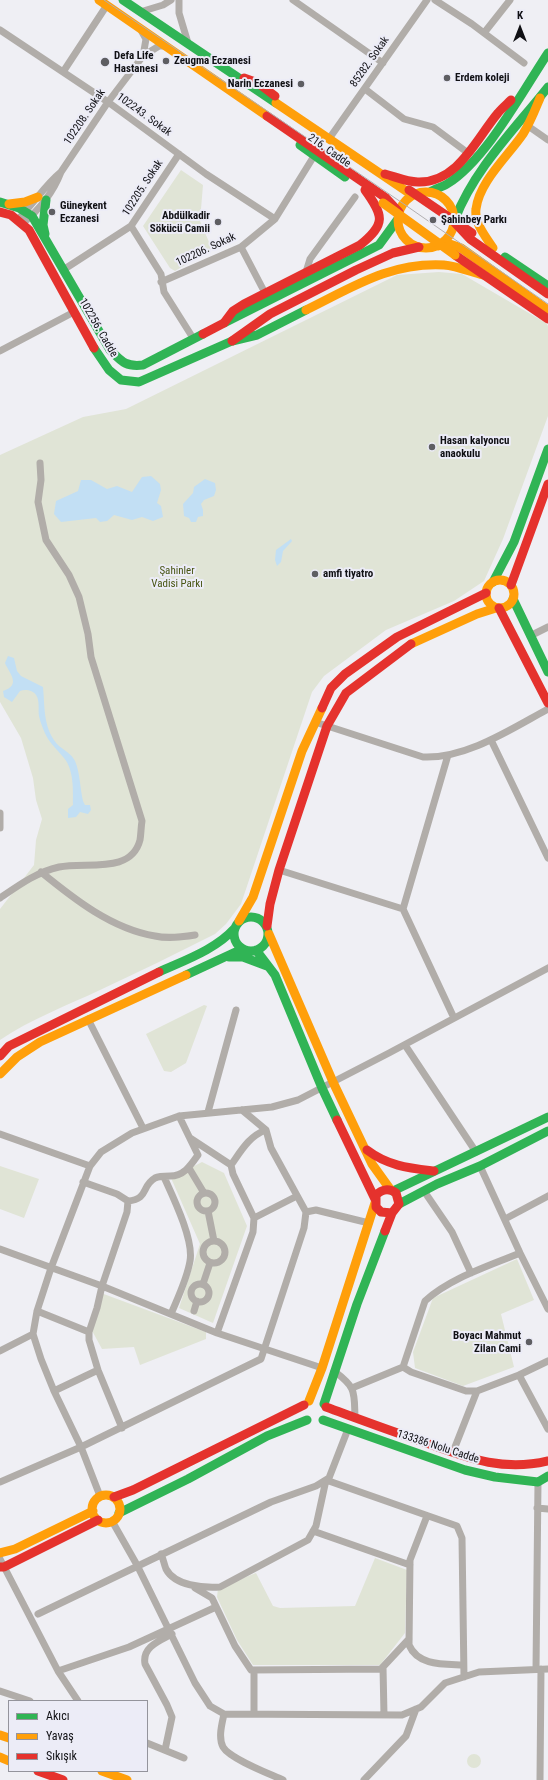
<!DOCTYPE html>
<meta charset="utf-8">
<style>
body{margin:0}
#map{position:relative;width:548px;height:1780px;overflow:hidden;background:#efeff4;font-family:"Roboto Condensed",sans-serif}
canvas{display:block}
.legend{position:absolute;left:8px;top:1700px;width:140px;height:72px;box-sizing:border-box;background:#ececf7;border:1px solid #94949c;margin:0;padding:5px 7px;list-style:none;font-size:12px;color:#101014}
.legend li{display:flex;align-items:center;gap:8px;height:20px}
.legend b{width:20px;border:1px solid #94949c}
.north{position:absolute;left:500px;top:8px;width:40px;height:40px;-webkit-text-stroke:3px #ececf7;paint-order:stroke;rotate:0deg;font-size:11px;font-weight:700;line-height:16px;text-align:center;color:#101014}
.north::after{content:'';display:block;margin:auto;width:14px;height:18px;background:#101014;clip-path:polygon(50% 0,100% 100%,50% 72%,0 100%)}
</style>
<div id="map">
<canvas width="548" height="1780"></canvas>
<ul class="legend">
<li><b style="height:5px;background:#30b455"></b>Akıcı</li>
<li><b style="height:5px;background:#ff9f0a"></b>Yavaş</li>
<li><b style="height:5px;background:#e5322d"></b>Sıkışık</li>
</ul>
<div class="north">K</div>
</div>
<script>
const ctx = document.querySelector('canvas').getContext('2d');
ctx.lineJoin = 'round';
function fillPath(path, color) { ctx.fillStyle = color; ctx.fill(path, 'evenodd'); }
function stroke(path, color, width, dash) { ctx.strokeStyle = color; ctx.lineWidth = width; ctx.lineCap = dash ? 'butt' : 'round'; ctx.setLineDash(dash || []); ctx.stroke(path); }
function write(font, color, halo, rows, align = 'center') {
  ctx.font = font + ' "Roboto Condensed",sans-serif'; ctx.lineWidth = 4; ctx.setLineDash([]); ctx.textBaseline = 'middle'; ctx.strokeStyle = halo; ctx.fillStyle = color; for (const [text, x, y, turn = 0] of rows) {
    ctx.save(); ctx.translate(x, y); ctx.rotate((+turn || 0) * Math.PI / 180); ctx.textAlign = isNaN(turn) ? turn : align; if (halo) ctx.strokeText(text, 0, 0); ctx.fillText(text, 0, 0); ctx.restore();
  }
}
const green = new Path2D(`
 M181,170L203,185L200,221L212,249L175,271L170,268L143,226Z
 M439,272L462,274L546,323L548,326V416L503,539L484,581L454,601L386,630L324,676L312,692L241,904L226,924L215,934C177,953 139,972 100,990C66,1006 31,1019 0,1040V909L34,865L36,840L42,819L36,800L33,778L21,738L0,702V455L83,417L126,409L397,275Z
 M204,1005L207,1006L186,1063L171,1072L164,1071L146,1034Z
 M202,1162L224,1173L247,1226L213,1323L179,1308L200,1244L171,1178Z
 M0,1166L39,1179L24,1218L0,1209Z
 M517,1259L534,1300L501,1314L514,1367L463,1386L415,1368L413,1352L433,1298Z
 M101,1293L206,1332V1339L140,1365L134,1347L102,1349L90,1327Z
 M375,1558L407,1570L405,1633L380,1665H253L237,1640L217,1597L218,1588L256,1573L273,1606L280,1608L355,1606Z
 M467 1761a7 7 0 1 1 14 0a7 7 0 1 1-14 0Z`);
const water = new Path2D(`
 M151,476L160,484L161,490L157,503L161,506L163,517L153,521L142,517L132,520L114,515L107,521L100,522L96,518L61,522L54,514L56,501L78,491L81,480H91L107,489L117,486L132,492L142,477Z
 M205,479L215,483L216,490L214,496L204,500L201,504L203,510V516L198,517L196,522H191L189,518L184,516L183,504L193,493L194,487Z
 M291,539L292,541L283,551L281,562L277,566L275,560L276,550Z
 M8,656L14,658L17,671L21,676L43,687C45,708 43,727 57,744C63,750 71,753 75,761C80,772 80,789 83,801L85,805H90L91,810L88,814L80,812L76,817L68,818V809L73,805C73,790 74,770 64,758C56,748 49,743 44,731C42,726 40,721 39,716C38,709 40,701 36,695C33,690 25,689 20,691L12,702L4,697L3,691C22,685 9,673 5,663Z`);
const street = new Path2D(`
 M179,0V13L188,43
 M293,0L383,63
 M435,0L472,24L524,63
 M140,12L163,5L171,0
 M0,30L108,102L206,174L275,219
 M142,32L146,39L143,56
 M484,33L510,0
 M63,72L107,5
 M365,89L404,119L433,127L468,153
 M528,126L548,140
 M331,136L427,0
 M17,220C33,205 44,186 61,172
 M22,224C39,210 53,193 61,172L108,102L143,56L159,46H165
 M131,226L161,274L164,292L193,338
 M241,247L265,293
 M63,270L131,226L179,154
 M306,272L310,259L355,197
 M161,282L241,247L275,219L314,156
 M0,351L74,312
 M530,636L548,627
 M315,722L423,757C466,759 511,729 548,709
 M491,740L548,858
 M448,755L403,909L454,1018
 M0,813V828
 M279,870L403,909
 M41,872C74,899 112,929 155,936C168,939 182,937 195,935
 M0,898C19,885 37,872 59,867C85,861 131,875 140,840C141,834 141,827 142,821L91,657L88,634L79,597L69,575L46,540L38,502L41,480L40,463
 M88,1019L143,1128
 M405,1045L476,1152
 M208,1112L236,1010
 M0,1134L90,1166
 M190,1138L231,1165
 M480,1166L520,1253L548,1309
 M189,1168L204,1193
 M164,1177C173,1197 194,1240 190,1261C187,1279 178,1297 171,1314
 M83,1182L117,1194L128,1201L127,1212L102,1286L97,1308L89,1332V1340L98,1370L122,1428
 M424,1191L452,1232L471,1273
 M197 1202a9 9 0 1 1 18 0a9 9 0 1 1-18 0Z
 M128,1201C149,1199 141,1186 155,1178C159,1176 165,1176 170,1176C184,1176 191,1165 198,1155L179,1116
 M208,1211L214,1241
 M306,1212L316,1210L369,1223
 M254,1218L297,1196
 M505,1219L548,1196
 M203 1252a11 11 0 1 1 22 0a11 11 0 1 1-22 0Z
 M0,1249L102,1286L217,1333L322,1368
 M520,1253C489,1266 450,1278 425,1301L403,1367L411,1372L466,1391H477L519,1375L548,1361
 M203,1284L210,1263
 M191 1293a9 9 0 1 1 18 0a9 9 0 1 1-18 0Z
 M37,1311L89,1332
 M194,1311L197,1301
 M217,1333L253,1232L254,1218L233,1174L231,1165C241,1151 249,1136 266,1130
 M0,1351L33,1334
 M334,1371C357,1388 354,1392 355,1418
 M519,1375L548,1429
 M352,1388L403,1367
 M54,1391L98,1370
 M453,1452L477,1391
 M0,1482L81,1447L261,1359L304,1228L306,1212L271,1148L266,1130L242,1110
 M100,1496L81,1447L54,1391L41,1359L33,1334L37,1311L51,1268L90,1166L101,1152L132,1133L179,1116L272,1107L298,1100L389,1053L548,968
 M537,1508L548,1509
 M427,1516L410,1560L409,1645C418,1666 444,1664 463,1665
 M112,1521L137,1565L195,1683L210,1706L224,1714L402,1715L421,1707L445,1683L479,1672L548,1669
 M313,1531L410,1565
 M161,1554C163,1558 164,1564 166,1569C175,1586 203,1588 220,1587L308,1540L316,1526L326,1480L457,1526L462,1538L464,1677
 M0,1559L58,1671L78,1701
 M195,1588L212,1598L235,1646L251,1670L381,1669L409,1639
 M38,1614L271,1502L316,1486L329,1478L348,1429
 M383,1667L384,1715
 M536,1669L538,1482
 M58,1671L129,1647L216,1607
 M0,1691L30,1701
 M224,1714C222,1724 218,1737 223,1747C230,1759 270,1774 283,1780
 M254,1714V1670
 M147,1743L184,1758
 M165,1750L172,1717L167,1705L145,1664C142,1647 159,1641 172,1634
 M364,1780L406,1736L416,1709
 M540,1780L541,1669`);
const fast = new Path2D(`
 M123,0L276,103
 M300,145L345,177
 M430,192C435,189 442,187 447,184C486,160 522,92 548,53
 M0,202L19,208L32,216L110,350C122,362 126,367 143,365L203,334
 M455,219C475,168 514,130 548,87
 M45,234L43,225L46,200
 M505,257L548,286
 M224,323L379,245L398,219
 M94,348L109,370L121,380L139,382L232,341L257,335L306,310
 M493,582L514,542L548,449
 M513,599L548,672
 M234 934a17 17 0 1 1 34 0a17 17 0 1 1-34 0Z
 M256,950L275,975L322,1088L337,1120
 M229,957H243L267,966
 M159,972C185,960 215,950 235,928
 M186,975L242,949
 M393,1191L548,1117
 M399,1204L437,1184L480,1166L548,1131
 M324,1404L357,1304L385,1231
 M323,1420L465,1470L495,1477L538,1482L548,1476
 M119,1513L188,1479L267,1436L307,1420`);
const slow = new Path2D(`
 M99,0L267,116
 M276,103L412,195
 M398 220a28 28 0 1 1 56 0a28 28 0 1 1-56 0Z
 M9,204L25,202L38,197
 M438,246L447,243L461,248L548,310
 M493,248C486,237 474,223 476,209C479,182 508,156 523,134C530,123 535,110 540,98
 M306,310C353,287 390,262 444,265C457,266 471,272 483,275
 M486 594a14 14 0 1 1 28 0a14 14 0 1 1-28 0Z
 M411,644L477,614L496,608
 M239,921L253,897L302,751L322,708
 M269,934L333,1082L372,1164L390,1189
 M0,1074L17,1057L40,1042L186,975
 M309,1401L322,1368L375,1203
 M92 1509a14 14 0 1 1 28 0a14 14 0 1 1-28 0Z
 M0,1553L15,1549L93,1511
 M0,1735L9,1738
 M0,1757L9,1761
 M102,1771L127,1780`);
const jam = new Path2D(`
 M244,78L258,83L275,96
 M267,116L386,198L399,212
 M385,174C396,177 407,182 418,182C458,183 476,139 498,113C502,108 507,104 511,100
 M0,212L11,215L29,230L94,348
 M455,223L470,239L548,294
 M455,255L548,319
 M203,334L224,323L233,311L244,304L360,245C386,224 384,216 365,190
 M232,341L270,314L356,270L393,253L419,247
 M511,585L548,484
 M499,608L548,703
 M322,708L331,688L345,674L397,637L486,593
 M267,926L270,904L279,870L327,726L346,693L411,644
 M0,1056L9,1046L159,972
 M337,1120L375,1199
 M367,1150C388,1166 409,1168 434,1171
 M385,1231L392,1213L399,1204L396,1193C389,1188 382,1189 376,1195V1207L381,1212L392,1213
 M326,1407C356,1418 385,1429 415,1439C461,1455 498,1473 548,1461
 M114,1497L133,1490L304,1405
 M0,1567H4L98,1520
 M38,1771L63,1780`);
const tram = new Path2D(`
 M104,0L398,200L548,304`);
const slowBridge = new Path2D(`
 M383,203L455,255`);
const jamBridge = new Path2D(`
 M409,190L472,233`);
const markers = [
 [166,61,4,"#5e5e62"],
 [105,62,5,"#5e5e62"],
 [447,78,4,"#5e5e62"],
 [301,84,4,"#5e5e62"],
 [52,212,4,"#5e5e62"],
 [433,220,4,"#5e5e62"],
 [218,222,4,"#5e5e62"],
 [432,447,4,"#5e5e62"],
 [315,574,4,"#5e5e62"],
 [529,1342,4,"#5e5e62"]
];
const poiNames = [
 ["Defa Life",114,56],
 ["Hastanesi",114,69],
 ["Zeugma Eczanesi",174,61],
 ["Erdem koleji",455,78],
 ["Narin Eczanesi",293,84,"right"],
 ["Güneykent",60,206],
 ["Eczanesi",60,219],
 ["Abdülkadir",210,216,"right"],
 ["Sökücü Camii",210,229,"right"],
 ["Şahinbey Parkı",441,220],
 ["Hasan kalyoncu",440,441],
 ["anaokulu",440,454],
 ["amfi tiyatro",323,574],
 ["Boyacı Mahmut",521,1336,"right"],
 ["Zilan Cami",521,1349,"right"]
];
const streetNames = [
 ["85282. Sokak",370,62,-55],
 ["102243. Sokak",144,115,36],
 ["102208. Sokak",85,117,-56],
 ["216. Cadde",329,151,35],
 ["102205. Sokak",143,188,-57],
 ["102206. Sokak",206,250,-25],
 ["102256. Cadde",98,328,60],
 ["133386 Nolu Cadde",438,1447,18]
];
const parkNames = [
 ["Şahinler",177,571],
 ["Vadisi Parkı",177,584]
];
fillPath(green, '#e0e4d6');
fillPath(water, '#c2dff4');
stroke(street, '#b1ada9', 7);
stroke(fast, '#30b455', 9);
stroke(slow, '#ff9f0a', 9);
stroke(jam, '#e5322d', 9);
stroke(tram, '#b1afb1', 1);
stroke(slowBridge, '#ff9f0a', 9);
stroke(jamBridge, '#e5322d', 9);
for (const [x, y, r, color] of markers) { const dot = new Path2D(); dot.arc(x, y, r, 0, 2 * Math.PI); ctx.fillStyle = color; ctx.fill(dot); stroke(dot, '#ececf7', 1.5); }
write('bold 11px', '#101014', '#ececf7', poiNames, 'left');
write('11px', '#101014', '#ececf7', streetNames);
write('11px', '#485513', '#ececf7', parkNames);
</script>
